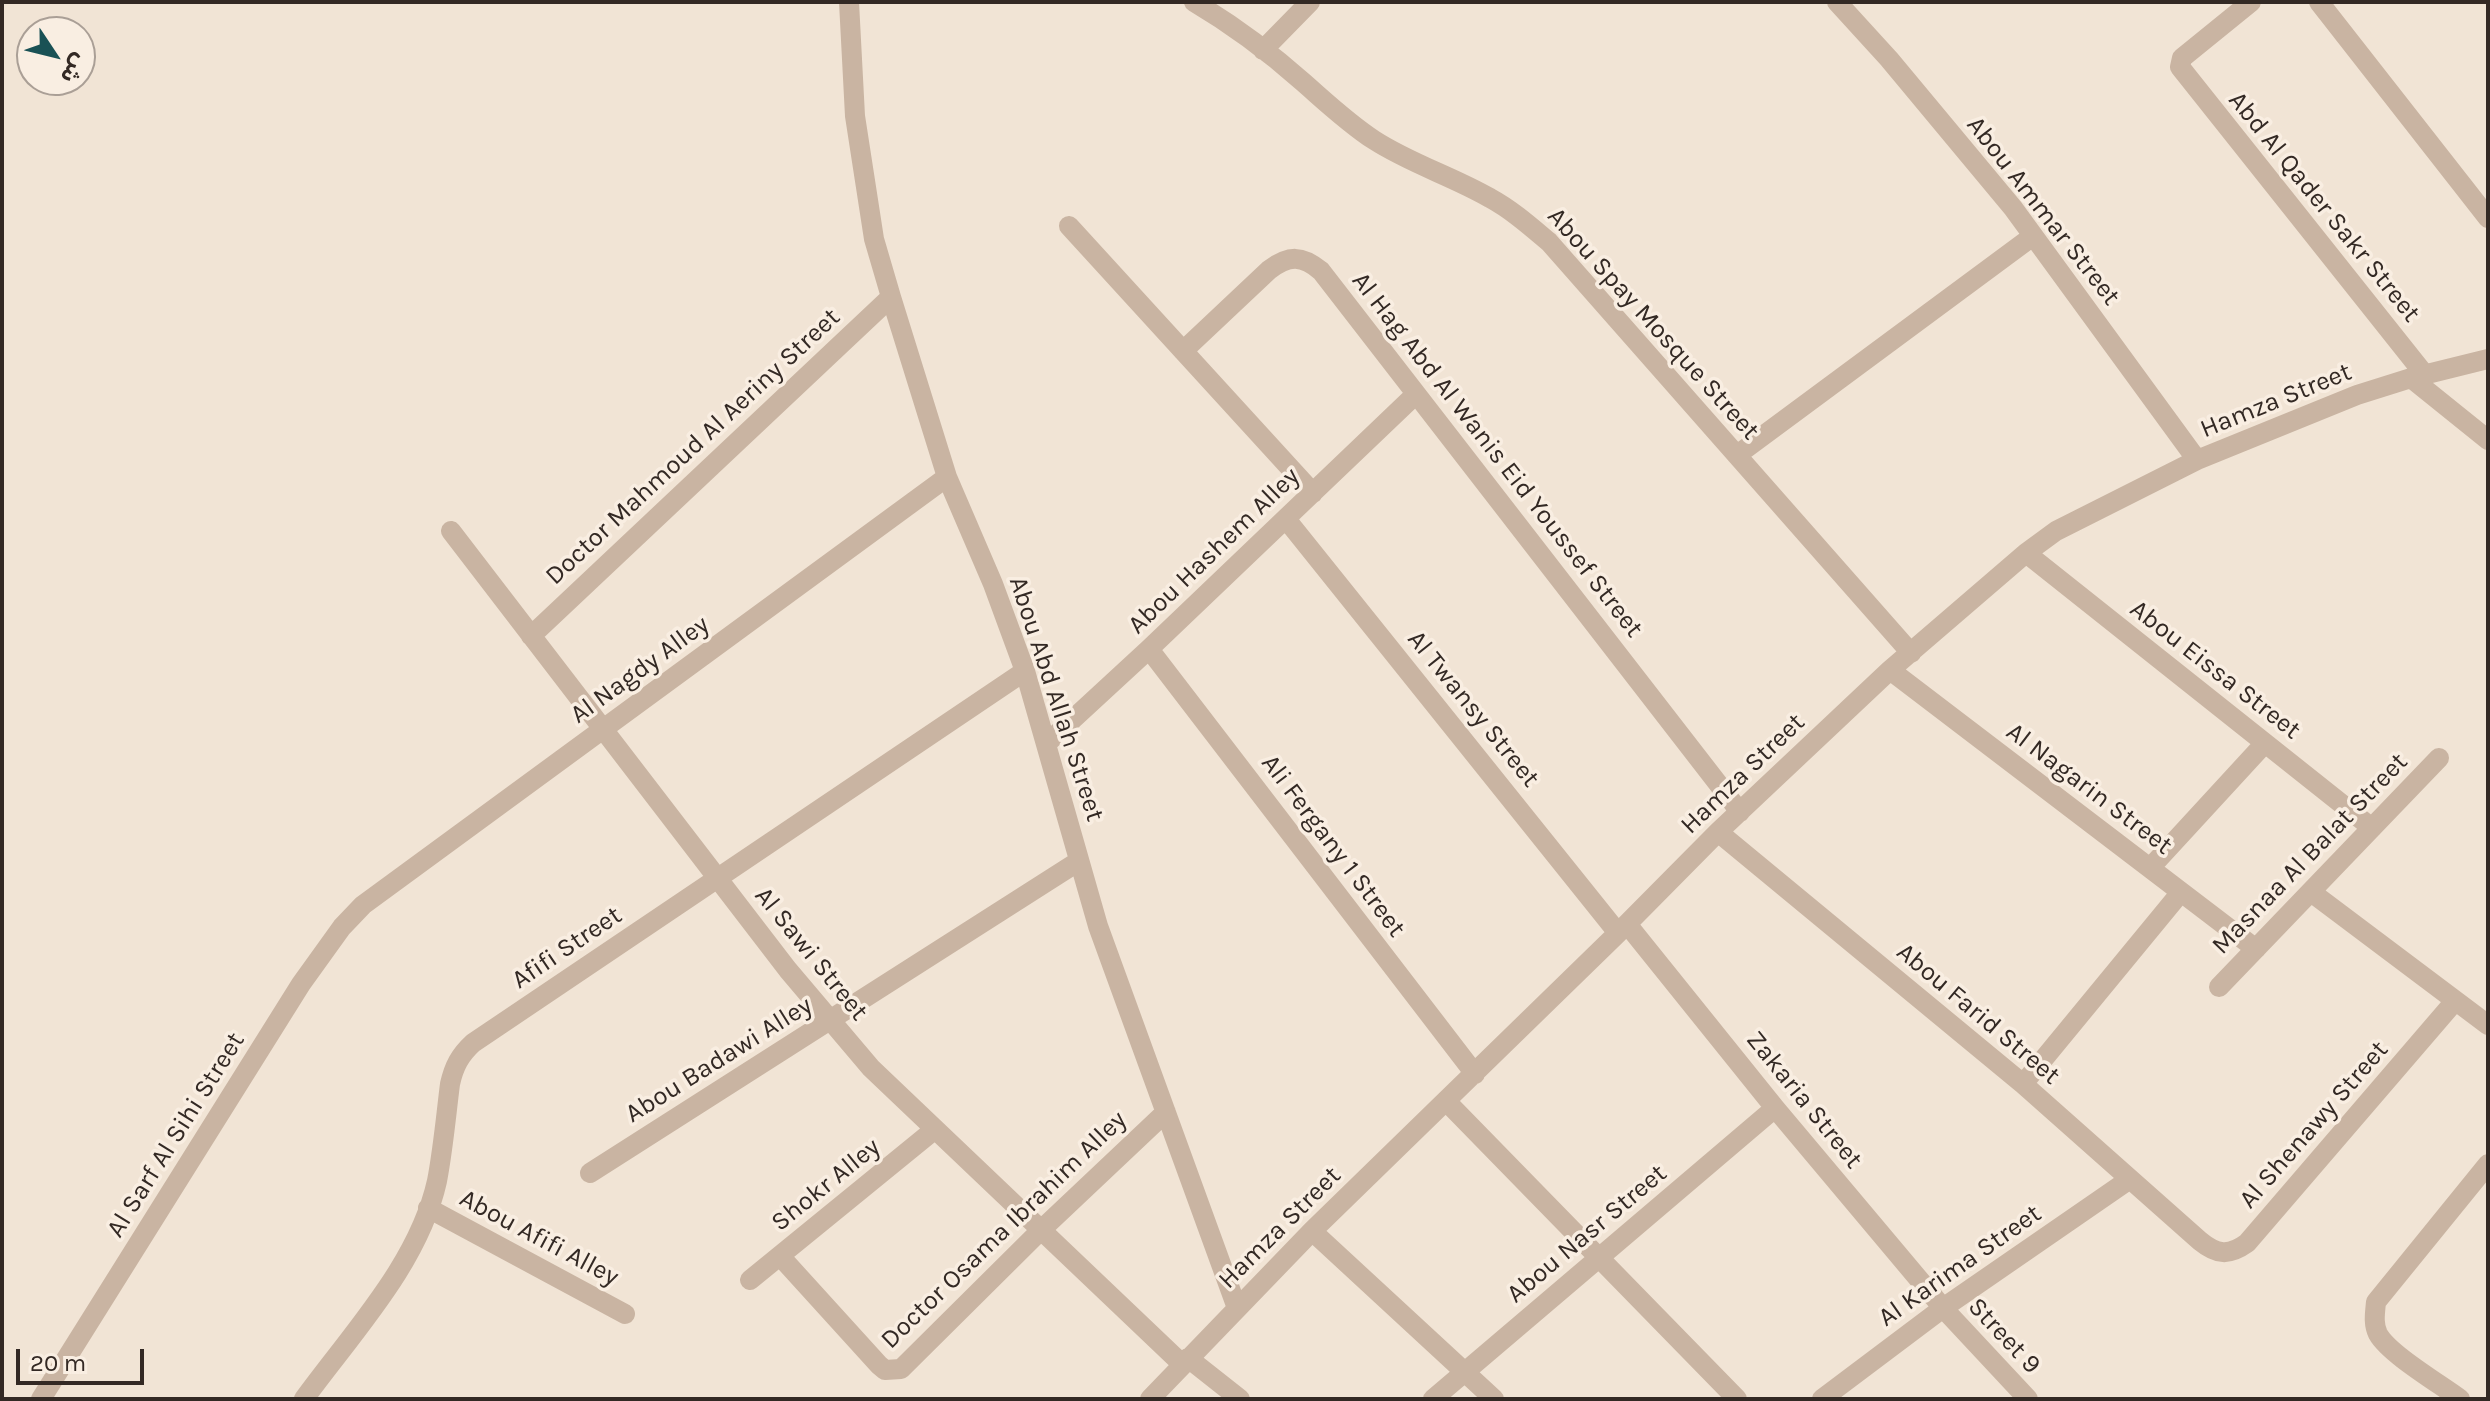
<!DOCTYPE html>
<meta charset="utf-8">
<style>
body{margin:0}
#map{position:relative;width:2490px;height:1401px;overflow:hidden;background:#f1e4d5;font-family:Karla,"Noto Sans Arabic",sans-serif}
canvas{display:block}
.frame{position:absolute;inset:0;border:4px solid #332924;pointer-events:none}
.north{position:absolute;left:16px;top:16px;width:80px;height:80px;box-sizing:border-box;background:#f9eee2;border:2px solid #aa9f96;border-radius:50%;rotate:125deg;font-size:22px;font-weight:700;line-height:32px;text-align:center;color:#332924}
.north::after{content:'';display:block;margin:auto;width:28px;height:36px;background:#195155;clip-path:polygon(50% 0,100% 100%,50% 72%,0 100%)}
.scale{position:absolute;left:16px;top:1349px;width:128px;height:36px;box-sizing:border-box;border:4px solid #332924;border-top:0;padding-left:10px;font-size:24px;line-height:28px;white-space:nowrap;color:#332924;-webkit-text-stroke:6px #f9eee2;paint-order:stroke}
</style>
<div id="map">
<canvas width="2490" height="1401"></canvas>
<div class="frame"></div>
<div class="north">ش</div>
<div class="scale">20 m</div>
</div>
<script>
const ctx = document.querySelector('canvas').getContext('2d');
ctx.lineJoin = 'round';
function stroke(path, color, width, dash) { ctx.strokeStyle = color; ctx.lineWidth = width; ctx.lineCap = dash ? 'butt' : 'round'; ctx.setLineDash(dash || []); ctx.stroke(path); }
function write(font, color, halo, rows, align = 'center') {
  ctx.font = font + ' Karla,sans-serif'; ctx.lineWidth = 7; ctx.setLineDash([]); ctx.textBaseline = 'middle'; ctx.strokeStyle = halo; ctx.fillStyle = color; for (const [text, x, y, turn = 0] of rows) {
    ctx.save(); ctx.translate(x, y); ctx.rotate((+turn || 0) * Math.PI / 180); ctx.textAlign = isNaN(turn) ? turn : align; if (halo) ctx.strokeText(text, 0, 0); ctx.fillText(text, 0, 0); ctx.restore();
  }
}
const street = new Path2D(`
 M849,2L855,116L874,239L891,297L947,477L993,584L1025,671L1098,926L1237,1308
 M1194,2C1233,25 1269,52 1303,82C1327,103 1348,123 1374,140C1411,164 1452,176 1490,198C1512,210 1530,226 1549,242L1911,653
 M1837,2L1889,59L2013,208L2197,460
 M2251,2L2182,58L2180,67L2425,375
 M2319,2L2488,218
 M1263,50L1310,2
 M1069,226L1313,493
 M1183,351L1269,270C1289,255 1302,255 1321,271L1740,812
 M2411,378L2488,440
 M1737,455L2033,236
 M1286,519L1618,933
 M451,531L788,970L871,1068L1182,1364
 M2026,553L2372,828
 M531,636L891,297
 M1149,649L1475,1074
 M1890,670L2256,949
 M1046,744L1149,649L1416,394
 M1718,832L2023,1084L2200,1241C2217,1255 2229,1256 2247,1243L2455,1001
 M2150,868L2265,743
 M2311,892L2488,1025
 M1627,924L1775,1108L1943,1308L2028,1399
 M2219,987L2439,758
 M2023,1084L2181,892
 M1446,1101L1737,1399
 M590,1173L1079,861
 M428,1208L625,1314
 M1312,1231L1494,1399
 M780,1256L879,1365L885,1370L901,1369L1040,1231L1166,1112
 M750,1280L934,1130
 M1188,1358L1240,1399
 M41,1399L301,984L342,927L363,905L947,477
 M304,1399C352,1333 419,1263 437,1181C443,1150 446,1116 450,1084C454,1066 460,1055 473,1043L1025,671
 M1150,1399L1312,1231L1618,933L1718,832L1890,670L2026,553L2056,531L2197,460L2357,395L2411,378L2488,359
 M1433,1399L1775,1108
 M1822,1399L1943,1308L2130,1179
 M2460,1399C2440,1384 2389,1354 2378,1334C2373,1324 2375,1313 2376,1302L2488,1164`);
const streetNames = [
 ["Abd Al Qader Sakr Street",2324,207,51],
 ["Abou Ammar Street",2043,211,52],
 ["Abou Spay Mosque Street",1653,324,48],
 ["Hamza Street",2276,401,-22],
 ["Doctor Mahmoud Al Aeriny Street",693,447,-43],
 ["Al Hag Abd Al Wanis Eid Youssef Street",1497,455,52],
 ["Abou Hashem Alley",1214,551,-44],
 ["Al Nagdy Alley",640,670,-36],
 ["Abou Eissa Street",2215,670,38],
 ["Abou Abd Allah Street",1056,699,72],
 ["Al Twansy Street",1473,709,51],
 ["Hamza Street",1743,774,-44],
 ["Al Nagarin Street",2089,789,37],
 ["Ali Fergany 1 Street",1333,846,53],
 ["Masnaa Al Balat Street",2310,854,-46],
 ["Afifi Street",567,948,-34],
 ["Al Sawi Street",811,954,51],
 ["Abou Farid Street",1978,1014,40],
 ["Abou Badawi Alley",719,1060,-32],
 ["Zakaria Street",1804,1100,51],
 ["Al Shenawy Street",2314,1125,-49],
 ["Al Sarf Al Sihi Street",176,1135,-58],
 ["Shokr Alley",826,1185,-39],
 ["Hamza Street",1280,1228,-45],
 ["Doctor Osama Ibrahim Alley",1004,1230,-44],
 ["Abou Nasr Street",1587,1234,-40],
 ["Abou Afifi Alley",539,1238,28],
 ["Al Karima Street",1960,1266,-35],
 ["Street 9",2004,1336,47]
];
stroke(street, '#c9b4a2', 20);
write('26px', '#332924', '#f9eee2', streetNames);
</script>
